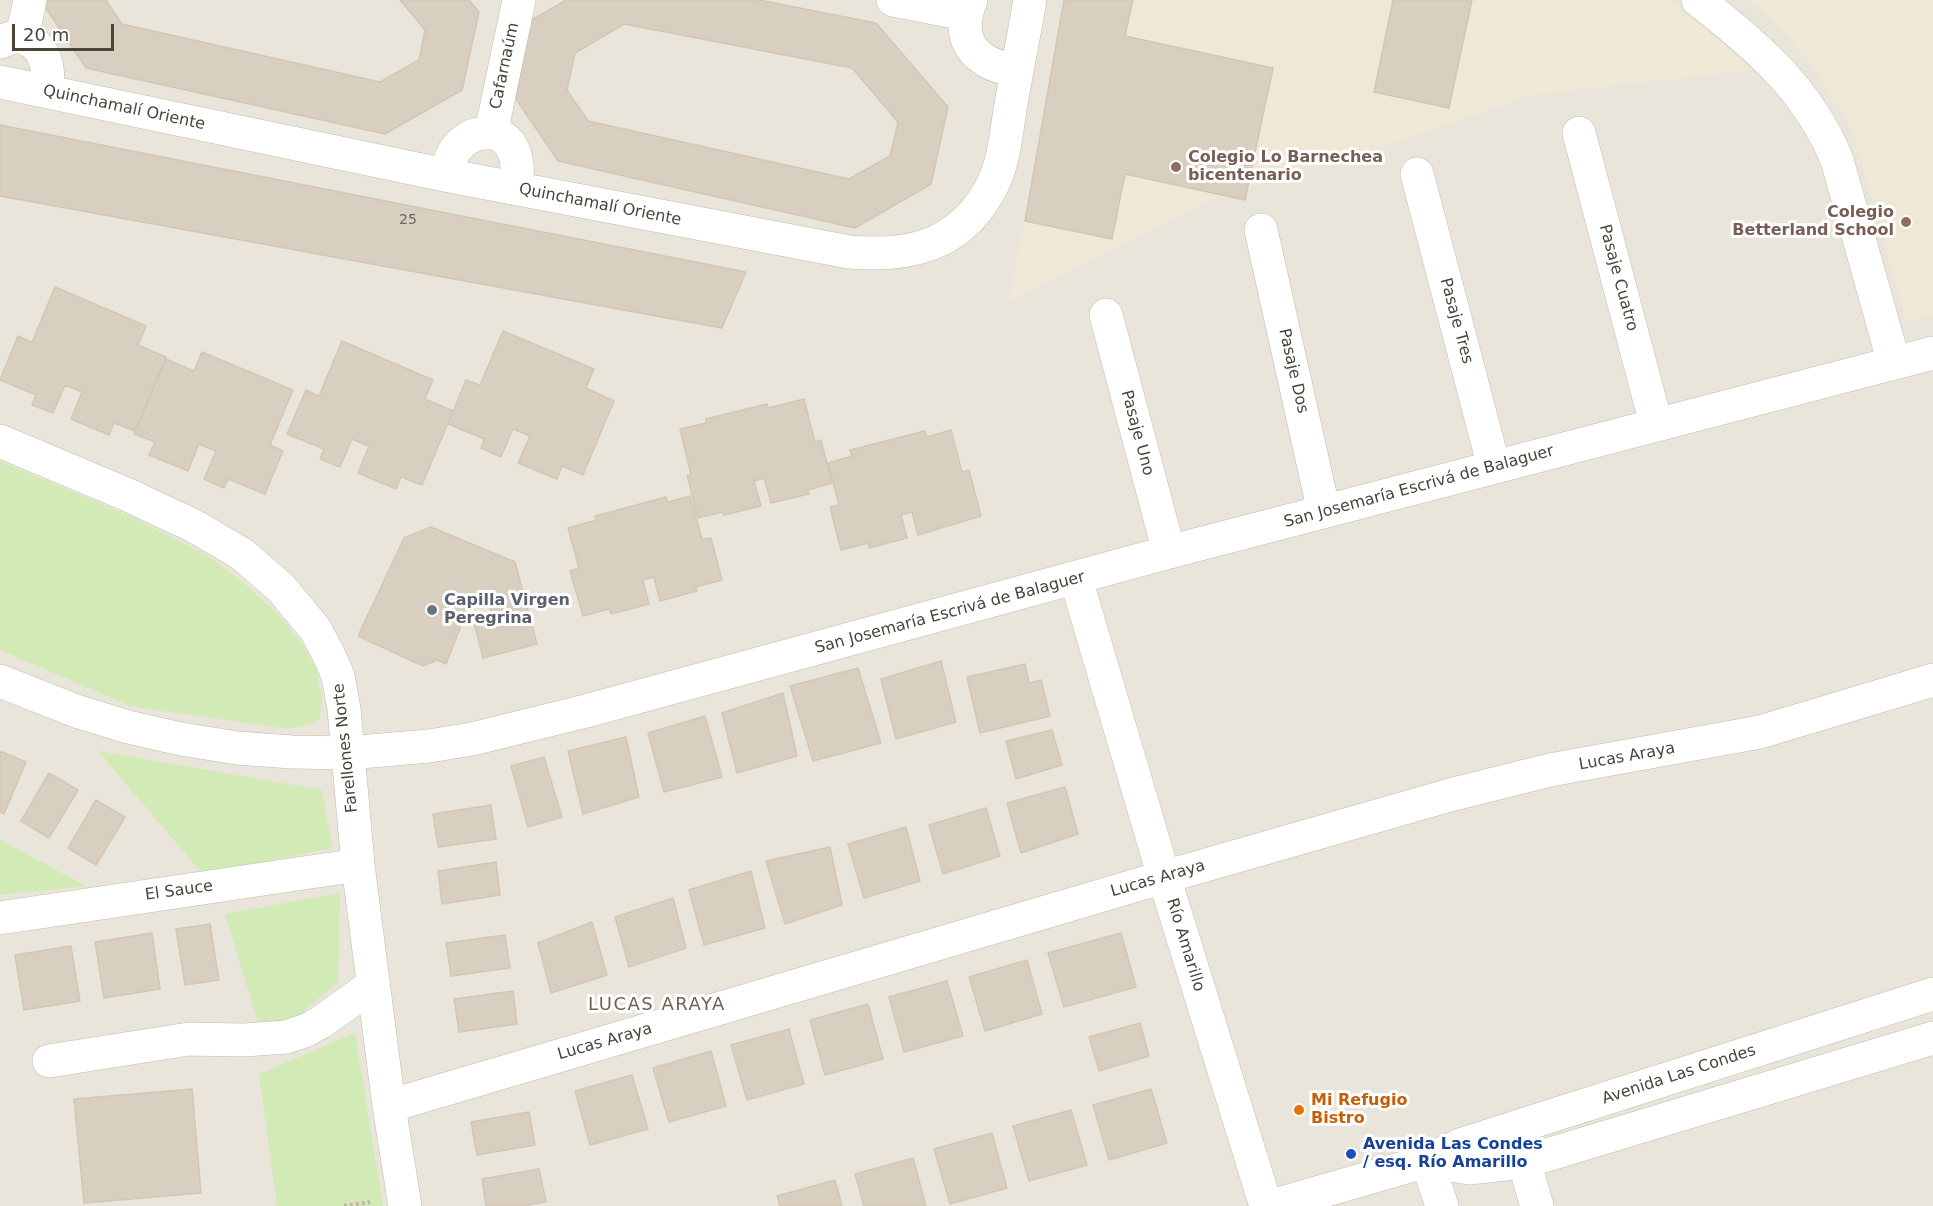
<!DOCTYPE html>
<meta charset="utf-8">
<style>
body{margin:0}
#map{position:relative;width:1933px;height:1206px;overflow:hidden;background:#f6f3ec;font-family:"DejaVu Sans",sans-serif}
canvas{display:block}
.scale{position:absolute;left:12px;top:24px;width:102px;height:27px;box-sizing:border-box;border:3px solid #4b4439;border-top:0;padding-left:8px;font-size:18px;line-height:21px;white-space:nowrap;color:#4b4439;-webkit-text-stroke:4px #fff;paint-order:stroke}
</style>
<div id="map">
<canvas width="1933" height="1206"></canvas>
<div class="scale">20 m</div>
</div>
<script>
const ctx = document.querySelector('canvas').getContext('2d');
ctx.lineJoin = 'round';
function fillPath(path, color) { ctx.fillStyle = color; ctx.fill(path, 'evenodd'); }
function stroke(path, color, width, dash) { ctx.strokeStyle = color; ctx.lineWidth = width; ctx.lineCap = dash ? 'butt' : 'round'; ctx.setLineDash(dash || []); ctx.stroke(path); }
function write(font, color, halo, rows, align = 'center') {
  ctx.font = font + ' "DejaVu Sans",sans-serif'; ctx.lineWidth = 6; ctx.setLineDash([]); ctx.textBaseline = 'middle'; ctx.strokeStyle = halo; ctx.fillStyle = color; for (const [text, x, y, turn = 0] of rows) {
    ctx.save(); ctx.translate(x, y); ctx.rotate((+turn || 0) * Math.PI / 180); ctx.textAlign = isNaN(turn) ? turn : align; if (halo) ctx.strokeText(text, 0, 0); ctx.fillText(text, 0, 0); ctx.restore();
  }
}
const residential = new Path2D(`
 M0,0H1933V1206H0Z`);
const education = new Path2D(`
 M1064,0H1669L1706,29L1752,70L1530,95L1412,137L1220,197L1008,303L1025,221Z
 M1750,0H1933V315L1907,322L1852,129L1813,68L1790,39Z`);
const green = new Path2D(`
 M0,461L134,518L205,554L244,583L278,614L302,644L316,669L322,696L321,708L320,717L316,722L287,729L130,706L0,650Z
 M98,751L322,790L332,848L203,874Z
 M0,840L86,886L0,895Z
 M340,893L338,982L303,1012L285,1023L259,1026L225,914Z
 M355,1033L383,1206H277L259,1074Z`);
const building = new Path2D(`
 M44,0H106L122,24L380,82L419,60L425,30L400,0H469L479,12L462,90L385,134L86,68L43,4Z
 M566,0H759L876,23L948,107L931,184L855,228L558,161L516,99L530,21ZM624,24L852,68L898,122L890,156L849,179L588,121L567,90L575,53Z
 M1064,0H1133L1125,36L1273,68L1245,200L1125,174L1112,239L1025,221Z
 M1393,0H1472L1449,108L1374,92Z
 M0,125L746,272L722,328L0,196Z
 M55,287L146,326L138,345L166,357L135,431L114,423L109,435L71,419L82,392L65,385L53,413L32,405L36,395L0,380L18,336L32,342Z
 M503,331L594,369L586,388L614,401L583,475L562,466L557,479L518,463L530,436L513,429L501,457L481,448L484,439L448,424L466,380L480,385Z
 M342,341L433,380L425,399L453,411L422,485L401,477L396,489L358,473L369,446L352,439L340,467L320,459L324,449L287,434L306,390L319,396Z
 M202,352L293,390L270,445L283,451L265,494L228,479L224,488L204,479L216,451L199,444L188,471L149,455L155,442L134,434L166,359L194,371Z
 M804,399L815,442L821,440L832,483L808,490L809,494L771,503L764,478L754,481L761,506L724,515L722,512L698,518L687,475H691L680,429L706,423V419L767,404L768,408Z
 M951,430L962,472L969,470L981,516L918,535L912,512L901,515L907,538L869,548L868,543L841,550L830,507L839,505L828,463L852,456L850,450L925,431L927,437Z
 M690,496L702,539L711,538L722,580L696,587L697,591L660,601L654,577L643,580L649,604L611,614L609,609L583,616L570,571L579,568L568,528L596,520L595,516L666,497L668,502Z
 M431,527L515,562L537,644L483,658L473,619L491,614L490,607L471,600L446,664L437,660L423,666L358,636L404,538Z
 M941,661L956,722L896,739L881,679Z
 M1025,664L1029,683L1041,680L1050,716L980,733L967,677Z
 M858,668L881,743L813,761L790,686Z
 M783,693L797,756L737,773L722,713Z
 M705,716L722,777L664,792L648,733Z
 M1052,730L1062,765L1016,779L1006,741Z
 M626,737L639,797L583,814L568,751Z
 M0,751L26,762L4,814L0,812Z
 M544,757L562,817L528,827L511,766Z
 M49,773L78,790L49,838L21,821Z
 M1065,787L1078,834L1021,853L1007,803Z
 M96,800L125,817L96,865L68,848Z
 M491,805L496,839L438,847L433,814Z
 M986,808L1000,856L943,874L929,825Z
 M906,827L920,881L864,898L848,844Z
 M830,847L842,905L785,924L766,861Z
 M496,862L500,895L442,904L438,871Z
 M751,871L765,928L704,945L689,890Z
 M673,898L686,948L629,967L615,917Z
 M592,922L607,975L551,993L538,943Z
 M210,924L219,980L185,985L176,929Z
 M152,933L160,989L104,998L95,942Z
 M1121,933L1136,987L1064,1007L1048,953Z
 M505,935L510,968L451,976L446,943Z
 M71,946L80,1001L24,1010L15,955Z
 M1027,960L1042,1014L985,1031L969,977Z
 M947,981L963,1036L904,1052L889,997Z
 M513,991L517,1024L459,1032L454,999Z
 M868,1004L883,1059L825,1075L810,1020Z
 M1140,1023L1149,1056L1099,1071L1089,1037Z
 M789,1029L804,1084L747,1100L731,1045Z
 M711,1051L726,1106L669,1122L653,1068Z
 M632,1075L648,1129L590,1145L575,1091Z
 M192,1089L201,1193L84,1203L74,1099Z
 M1151,1089L1167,1143L1109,1160L1093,1105Z
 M1071,1110L1087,1165L1029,1181L1013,1126Z
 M529,1112L535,1145L477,1155L471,1122Z
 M992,1133L1007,1188L950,1204L934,1149Z
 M913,1158L926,1206H864L855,1174Z
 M539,1169L546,1202L521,1206H486L482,1179Z
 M835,1180L842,1206H780L777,1196Z`);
const path = new Path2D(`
 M344,1206L370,1202`);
const minor = new Path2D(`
 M893,0L965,14
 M971,0C954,42 976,64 1017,71
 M1698,0C1757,46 1808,89 1837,160L1894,363
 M22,37L30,0
 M0,42L16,36C45,41 50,66 47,91
 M0,82L445,175L849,252C907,257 957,247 988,193C1004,168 1006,133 1011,104C1017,69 1024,35 1030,0
 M491,133L519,0
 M1579,133L1656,424
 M1417,174L1494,467
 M445,175C448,166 450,156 456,149C468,133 495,125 509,143C519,156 518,174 516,189
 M1261,230L1324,512
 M1106,315L1169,552
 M0,441L128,495L194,526L242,554L281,588L315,629L329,655L338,676L344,709L358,865L389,1106L405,1206
 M1076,579L1164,877L1266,1206
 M0,681L76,711L128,727L181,739L237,748L292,752L348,753L429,746L472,739L586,711L1169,552L1933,353
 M0,918L358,865
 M49,1061L189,1039L244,1040L286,1037L307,1030L321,1022L373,985
 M389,1106L1164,877L1450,795L1550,770L1760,732L1933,680
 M1427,1161L1469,1168L1524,1162L1933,1038
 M1427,1161L1442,1206
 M1524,1162L1537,1206
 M1271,1206L1427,1161L1460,1145L1933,994`);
const markers = [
 [1176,167,6,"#8d6e63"],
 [1906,222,6,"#8d6e63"],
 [432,610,6,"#6b7280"],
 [1299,1110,6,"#e8710a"],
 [1351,1154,6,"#1a4fb4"]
];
const numberNames = [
 ["25",408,220]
];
const streetNames = [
 ["Cafarnaúm",505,66,-78],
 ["Quinchamalí Oriente",124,108,12],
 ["Quinchamalí Oriente",600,205,11],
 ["Pasaje Cuatro",1618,278,75],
 ["Pasaje Tres",1456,321,75],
 ["Pasaje Dos",1293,371,77],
 ["Pasaje Uno",1137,433,75],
 ["San Josemaría Escrivá de Balaguer",1419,487,-15],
 ["San Josemaría Escrivá de Balaguer",950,613,-15],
 ["Farellones Norte",346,748,-96],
 ["Lucas Araya",1627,757,-10],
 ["Lucas Araya",1158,879,-16],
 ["El Sauce",179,891,-8],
 ["Río Amarillo",1185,945,73],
 ["Lucas Araya",605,1042,-16],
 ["Avenida Las Condes",1679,1075,-18]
];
const educationNames = [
 ["Colegio Lo Barnechea",1188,158],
 ["bicentenario",1188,176],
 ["Colegio",1894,213,"right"],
 ["Betterland School",1894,231,"right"]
];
const worshipNames = [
 ["Capilla Virgen",444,601],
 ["Peregrina",444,619]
];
const foodNames = [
 ["Mi Refugio",1311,1101],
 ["Bistro",1311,1119]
];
const transitNames = [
 ["Avenida Las Condes",1363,1145],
 ["/ esq. Río Amarillo",1363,1163]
];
const neighbourhoodNames = [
 ["LUCAS ARAYA",657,1005]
];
fillPath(residential, '#eae5da');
fillPath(education, '#efe8d6');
fillPath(green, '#d2eab5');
fillPath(building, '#d8cfc1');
stroke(building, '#d3c7b4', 1.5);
stroke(minor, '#c2bbae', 34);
stroke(path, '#c4b79f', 4, [3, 3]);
stroke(minor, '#fff', 33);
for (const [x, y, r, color] of markers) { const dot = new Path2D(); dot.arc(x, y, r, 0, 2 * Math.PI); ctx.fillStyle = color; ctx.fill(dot); stroke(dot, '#fff', 2); }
write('14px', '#6e675b', null, numberNames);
write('16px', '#4b4439', '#fff', streetNames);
write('bold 16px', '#785e54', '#fff', educationNames, 'left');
write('bold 16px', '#5b616d', '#fff', worshipNames, 'left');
write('bold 16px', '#c56008', '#fff', foodNames, 'left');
write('bold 16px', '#164399', '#fff', transitNames, 'left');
ctx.letterSpacing = '1.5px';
write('18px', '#6e6250', '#fff', neighbourhoodNames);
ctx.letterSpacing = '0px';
</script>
